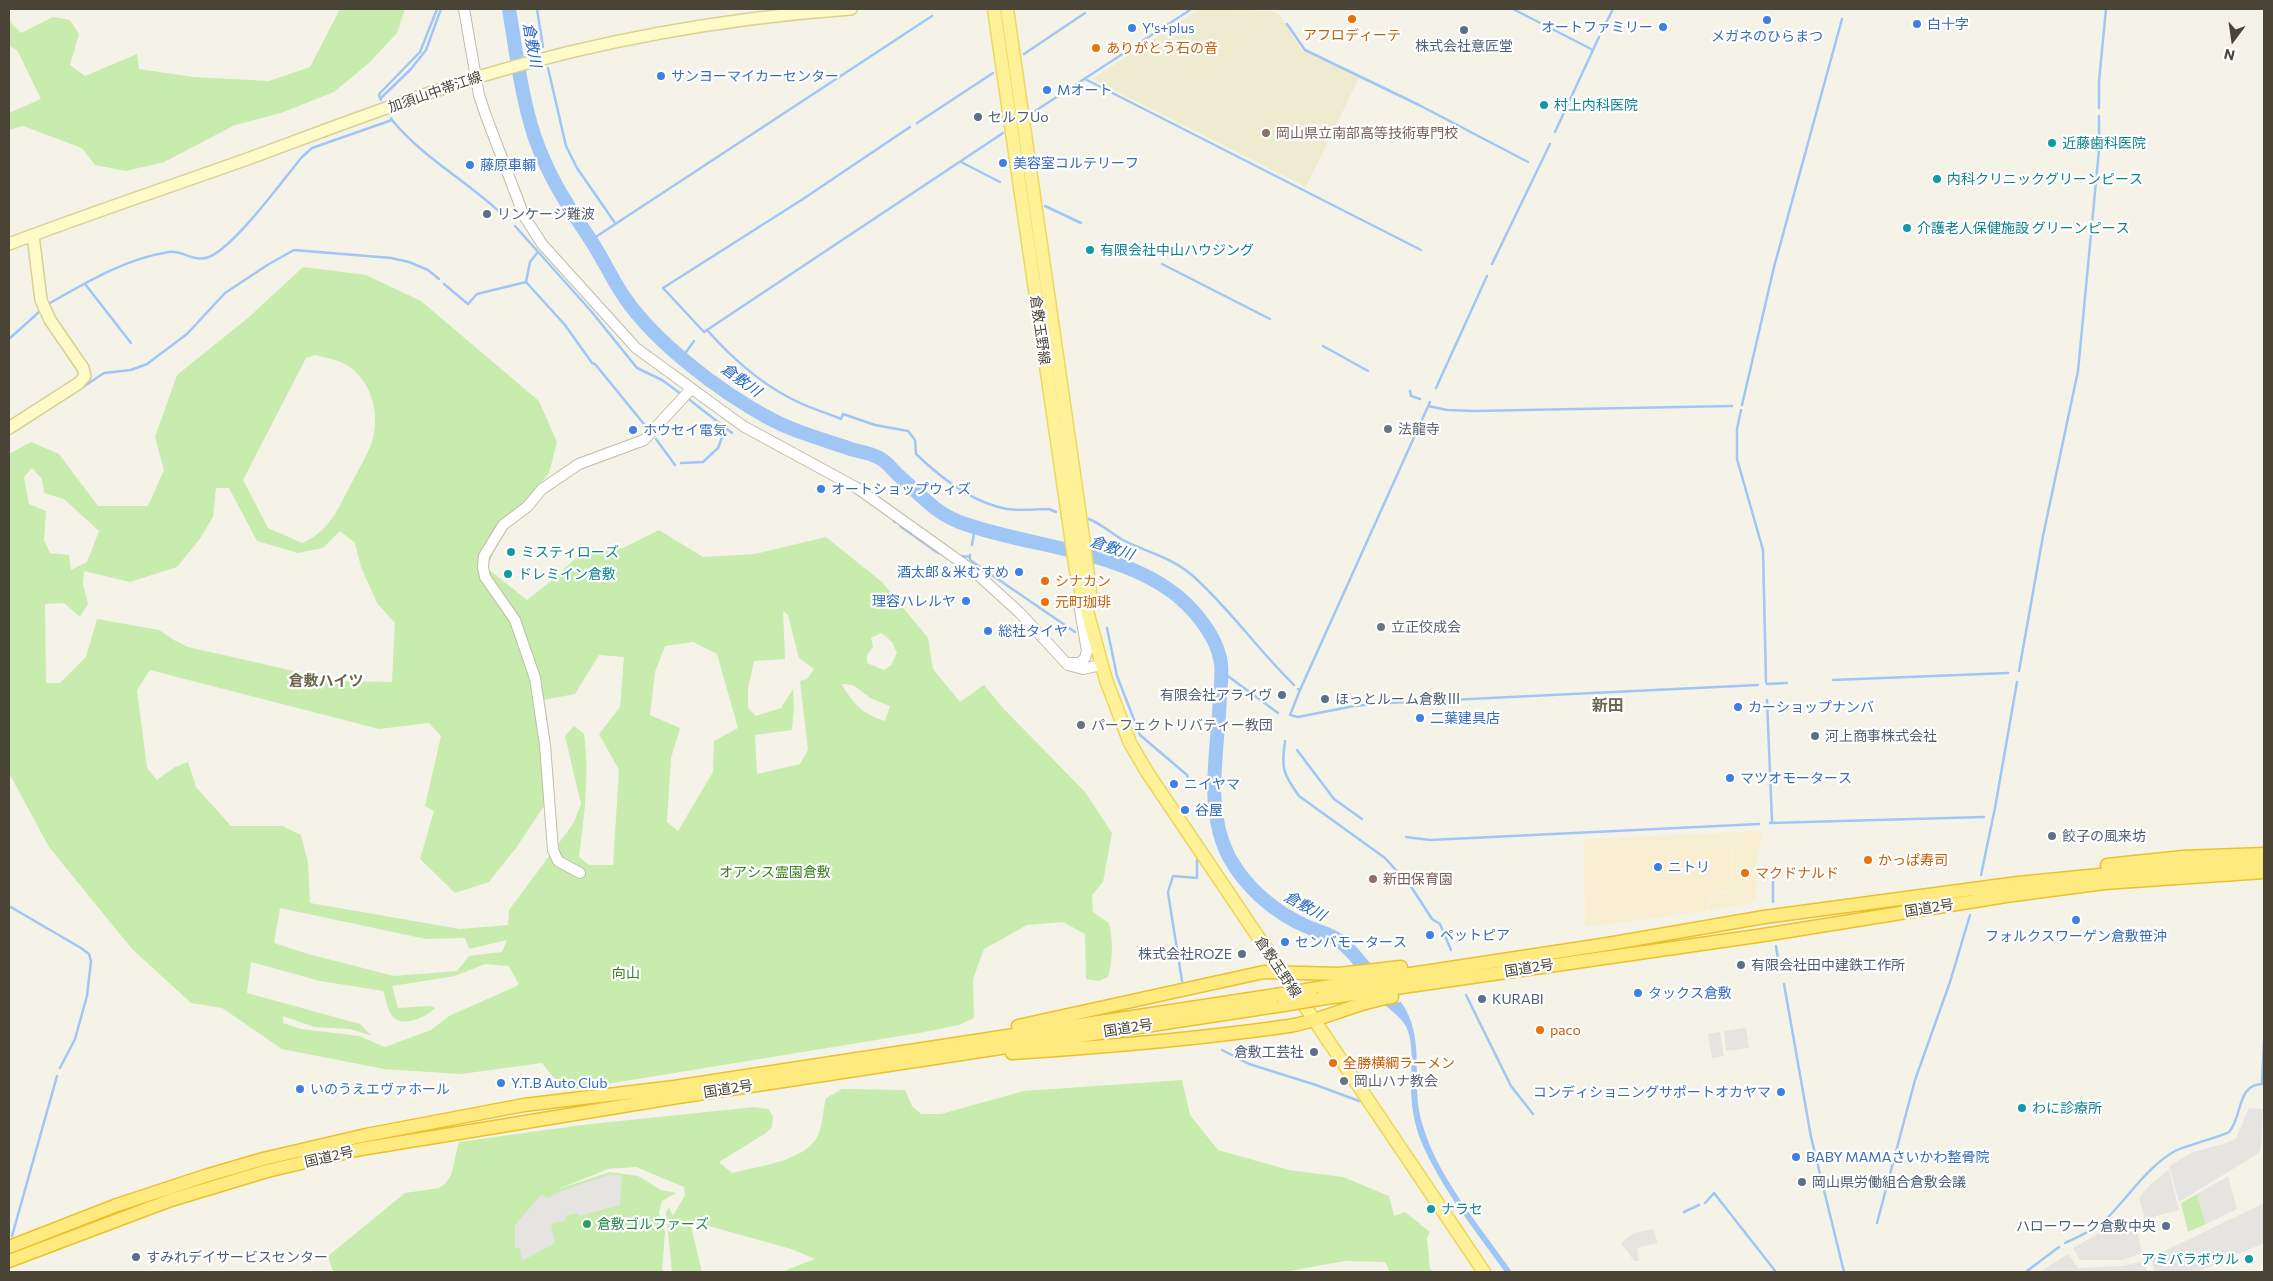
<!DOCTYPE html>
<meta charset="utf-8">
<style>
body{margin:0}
#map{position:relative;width:2273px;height:1281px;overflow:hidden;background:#f5f3e8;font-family:Commissioner,sans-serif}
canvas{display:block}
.frame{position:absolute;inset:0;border:10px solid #494436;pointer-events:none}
.north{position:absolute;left:2208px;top:15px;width:50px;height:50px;-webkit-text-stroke:4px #fff;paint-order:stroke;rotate:194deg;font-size:14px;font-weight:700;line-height:20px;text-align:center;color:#494436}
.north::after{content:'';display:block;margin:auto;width:18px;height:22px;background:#494436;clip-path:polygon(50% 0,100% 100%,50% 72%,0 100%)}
</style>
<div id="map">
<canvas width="2273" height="1281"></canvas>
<div class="frame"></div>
<div class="north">N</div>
</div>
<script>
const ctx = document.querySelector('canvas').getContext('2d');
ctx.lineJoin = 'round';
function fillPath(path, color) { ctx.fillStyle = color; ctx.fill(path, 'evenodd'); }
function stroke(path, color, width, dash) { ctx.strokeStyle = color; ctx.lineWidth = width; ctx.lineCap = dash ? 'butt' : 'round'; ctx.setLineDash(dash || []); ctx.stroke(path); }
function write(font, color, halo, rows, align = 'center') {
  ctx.font = font + ' Commissioner,"Noto Sans JP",sans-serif'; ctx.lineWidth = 4.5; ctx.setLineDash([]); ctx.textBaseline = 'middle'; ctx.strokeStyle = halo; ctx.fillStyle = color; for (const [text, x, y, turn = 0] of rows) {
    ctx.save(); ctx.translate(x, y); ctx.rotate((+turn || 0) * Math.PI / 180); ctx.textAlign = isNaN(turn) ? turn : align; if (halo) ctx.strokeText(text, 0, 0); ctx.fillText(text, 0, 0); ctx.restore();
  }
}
const commercial = new Path2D(`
 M1743,831L1763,832L1757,857L1756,900L1751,903L1708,910L1713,894L1734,890L1732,847L1742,838Z
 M1741,832V837L1731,846L1733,889L1711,893L1707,911L1585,927L1584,839Z`);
const education = new Path2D(`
 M1199,9L1270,11L1279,14L1302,50L1359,78L1306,187L1092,79Z`);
const green = new Path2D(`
 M340,9H405L397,33L369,63L334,92L281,113L235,125L164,162L126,171L95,165L82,148L23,126L9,130V113L41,99L17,50L9,46V21L21,33L53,17L70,20L79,34L70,65L85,76L137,54L139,69L193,77L269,81L310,67Z
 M303,267L366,275L421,301L539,401L557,442L549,473L504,528L487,568L527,600L551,581L586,549L623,548L659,530L703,557L755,554L826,537L882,582L928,638L933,669L960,702L984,685L1003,708L1085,792L1112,833L1103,882L1092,895L1093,912L1109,923C1113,941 1113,959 1108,977L1099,981L1086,979L1085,934L1063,922L1027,925L984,949L973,979L974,1018L959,1025L919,1033L564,1091L542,1063L461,1074L384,1069L282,1049L222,1008L191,1003L132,949L49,847L9,773V454L31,442L59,454L98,506H148L164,470L155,437L177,375L249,317ZM315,355C323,357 333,359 341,362C371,375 382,415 371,445C365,459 357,472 350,486C338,509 328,533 302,543L268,528L243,480L306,358ZM32,468L42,479L44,493L64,499L99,531L87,562L71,570L69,555L50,553L44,540L46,511L29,504L24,477ZM216,488H229L257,541L298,553L323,548L340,531L355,543L361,567L377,603L395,623L392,682L338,681L188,647L174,640L159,630L97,619L86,657L60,683H46L45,604L64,603L80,617L88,604L83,584L84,571L130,582L177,567L199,540L213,517ZM783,611L788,615L799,658L814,669L807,679L800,681L808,750L800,764L757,774L755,735L792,730L794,706L793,689L781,708L756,716L748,708V689L754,661L785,659ZM881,633L892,642L897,653L891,665L884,670L867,663V655L873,647L871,638ZM693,642L717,654L738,728L714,741L713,772L678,831L667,822L671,758L680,728L650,715L655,672L665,646ZM599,655L624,657L620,707L599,734L619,770L613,865H589L579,857C584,816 590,775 584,734L574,726L565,736L581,804L573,824L509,910L508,925L460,929L310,903L308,862L301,835L282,826H231L196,787L188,762L175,767L157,780L147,768L137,690L150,670L379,729L429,723L441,736L425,806L434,811L420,859L455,893L489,882L516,848L544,806L543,700L575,694ZM841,684L853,685L872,699L890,706L885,721C861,713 855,705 841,684ZM280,908L426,939L465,938L469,949L507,940L502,952L469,956L457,971L394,976L308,954L274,943ZM251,962L320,981L383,991C386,999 388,1013 394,1018C404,1027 427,1017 435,1008L430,1006L398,1008L392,986L455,976L485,964L509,966L519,985L449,1016L431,1030L385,1047L359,1036L301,1029L283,1023V1016L314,1027L350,1029L372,1036L360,1024L247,993Z
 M1182,1080L1190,1115L1218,1150L1289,1170L1343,1177L1389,1196L1394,1216L1405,1212L1430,1232L1427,1238L1430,1269L1435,1272H1390L1385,1262L1345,1261L1284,1272H781L815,1259L791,1249L698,1223L691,1226L702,1272H672L666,1212L669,1207L673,1216L685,1195L684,1187L636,1167L608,1169L556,1190L610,1172L638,1176L661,1190L676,1193L662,1201L659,1213L665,1232L662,1272H333L328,1256L405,1193L439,1188L446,1183L451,1175L459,1142L582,1125L754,1107L768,1109L773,1116L772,1127L766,1133L719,1162L732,1173C758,1166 809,1161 819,1133C823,1122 823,1109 826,1098L842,1089L905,1090L912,1106L921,1114H941L1024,1091Z
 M2197,1194L2206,1224L2188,1232L2181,1203Z`);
const parking = new Path2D(`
 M1746,1028L1749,1048L1726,1051L1724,1031Z
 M1720,1032L1724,1056L1712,1058L1708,1034Z
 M2249,1108L2263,1109L2261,1149L2259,1153L2179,1202L2169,1166L2193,1152L2227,1143L2236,1138Z
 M2169,1169L2179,1210L2145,1219L2139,1198L2149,1186Z
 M611,1174L622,1176L620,1205L579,1216L577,1213L565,1216L566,1220L551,1224L555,1243L522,1261L520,1248H515V1225L539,1197L542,1195L549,1198L556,1193Z
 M2228,1176L2237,1209L2206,1224L2197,1194Z
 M2264,1203V1243L2197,1272H2154L2152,1260L2154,1256Z
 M2115,1220L2118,1234L2137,1230L2142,1253L2122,1260H2080L2073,1248L2101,1232Z
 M1653,1229L1658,1243L1637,1248L1639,1261H1634L1621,1243L1634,1233Z
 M2068,1254L2078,1268L2123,1266L2144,1261L2147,1272H2040Z`);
const water = new Path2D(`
 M1401,1002C1427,1038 1410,1083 1422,1123C1437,1177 1481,1227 1512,1272H1505C1477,1233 1439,1185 1421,1141C1414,1124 1411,1104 1411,1086C1411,1068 1415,1037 1403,1022C1398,1015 1390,1010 1384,1004Z`);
const stream = new Path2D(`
 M537,9L543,47
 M1513,9L1593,50
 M1287,24L1305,50L1419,105L1528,162
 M1604,27L1613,9
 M1024,54L1085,13
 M548,68L566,146L577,168L615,223
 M1085,79L1421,250
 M381,98L411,69L426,50L441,9
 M381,100L379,96L380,93L420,52L437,9
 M2099,108V81L2106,9
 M1032,113L1190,10
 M392,120C424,159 469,182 505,217
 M917,123L993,73
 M910,127L803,199L663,288L704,332L707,330C730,356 759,382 790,398C806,407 824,412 841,419L843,414L875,425L908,431L915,440L916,454C940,477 972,503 1007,509C1020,511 1036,509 1049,509L1056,512
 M1555,132L1599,37
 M961,162L1000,182
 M1045,206L1081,223
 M515,226L591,311L637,368L662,380L681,394
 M591,240L932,16
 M537,253L530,262L526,282L565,325L592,363L595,364L648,429
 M1162,264L1270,319
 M1492,264L1550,144
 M85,284L131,343
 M444,284L468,304L477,294L526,282
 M50,303C87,282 127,258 169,252C182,250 195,263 209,257C236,245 282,181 302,157L312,148L392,120L391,118
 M707,330L1003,133
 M9,339L39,312
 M1323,346L1368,371
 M682,358L694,341
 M83,387L104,373L131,370L147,364L187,334L225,293L269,264L294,250L391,258L409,262L428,270L439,279
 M1436,388L1487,276
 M1410,391L1411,396L1420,399
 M686,397L732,433
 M1742,405L1774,267L1842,19
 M1428,406L1447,410L1474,411L1732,406
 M1741,410L1737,429V459L1763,550L1766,682
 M18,429L45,411
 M656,439L675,465
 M681,463L703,462L718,448L724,432L728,430
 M1089,519C1101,524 1110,532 1121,539C1145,552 1172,557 1193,576C1230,609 1258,650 1294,685
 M894,521L895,522
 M900,526L938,553
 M972,545L975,527
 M970,555V560L1075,632
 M961,556L970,557
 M1107,628L1117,676L1140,735L1187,775L1188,778
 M1221,671L1278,713
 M2019,671L2043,536L2078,371L2099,150V116
 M1833,680L2008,673
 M1767,684L1787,683
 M1300,690L1430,402
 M1767,700L1772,822
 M1290,715L1298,717L1354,706L1387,703L1758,685
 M1290,715L1300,690L1298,689
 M1285,741C1281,768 1283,774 1299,796L1385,858L1412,888L1432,919L1440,924L1451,950
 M1297,750L1334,799L1362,819
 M1770,823L1984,817
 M1406,837L1430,840L1759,824
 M1773,871V902
 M1981,875L1995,808L2017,682
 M9,906L81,948L89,954L91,961L87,996L75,1039L60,1068
 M1776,946L1779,966
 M1182,981L1169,899L1168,892L1173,876L1197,878V860
 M1784,984L1811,1137L1844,1272
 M1466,995L1511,1086L1533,1114
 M1222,1050L1249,1064L1316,1085L1359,1101
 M2262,1083L2264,1041
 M1705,1203L1714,1193L1776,1272
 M1684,1212L1699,1205
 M1877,1223L1915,1080L1950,982L1970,915
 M12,1236L57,1076
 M2065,1243C2077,1237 2092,1231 2102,1223C2128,1199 2144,1169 2175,1151C2187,1145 2223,1136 2229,1132C2243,1117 2236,1083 2264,1084
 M2027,1271L2059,1247`);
const river = new Path2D(`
 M509,9C516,51 521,95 534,135C548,176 565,201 588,236C602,256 611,278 625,298C656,343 719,391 767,417C794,432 825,440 854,450C863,452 874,454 881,459C887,462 892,469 897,474C920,494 935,514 965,524C1034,548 1124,550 1181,599C1198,614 1215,636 1220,658C1223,669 1221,683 1220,694C1219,747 1203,807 1229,857C1246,888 1275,913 1308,927C1317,931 1326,933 1335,938C1350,947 1362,965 1374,979`);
const tertiary = new Path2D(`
 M464,9L479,95L486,116L524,216L542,244L636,348L743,426L857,488L944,550L976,573L1020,613L1068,665L1083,669L1101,665
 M1071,663H1080L1085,658L1087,651L1078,598
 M580,873L558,861L553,850L545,745L535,678L515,620L485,577L483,567L484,556L503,525L527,507L542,489L579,464L644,440L691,389`);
const secondary = new Path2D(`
 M9,244C88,214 169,187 250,158C326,130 401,101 478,77C600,40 725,18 851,9
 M9,428L79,383L85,376L83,368L50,320L41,300L33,235`);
const primary = new Path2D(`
 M994,9L1076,571L1106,680L1130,743L1147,772L1484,1272
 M1007,9L1083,537L1091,600`);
const trunk = new Path2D(`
 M2107,865L2183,857L2264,854
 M1312,989L1608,944L1764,917L2018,883L2181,867L2264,863
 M1319,999L1764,935L2006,896L2104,883L2264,872
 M1018,1026L1264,972L1339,974L1401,967
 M1012,1053C1104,1047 1198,1039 1289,1026C1325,1020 1356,1002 1392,997
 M9,1247L117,1205L205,1176L263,1159L366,1135L524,1105L674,1087L1276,995
 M9,1261L171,1200L267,1171L361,1149L678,1097L1283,1005`);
const trunkBridge = new Path2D(`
 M1276,995L1312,989
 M1283,1005L1319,999`);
const markers = [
 [1352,19,5,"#e8710a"],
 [1767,20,5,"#3f7fe0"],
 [1917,24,5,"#3f7fe0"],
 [1663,27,5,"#3f7fe0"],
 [1132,28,5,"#3f7fe0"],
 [1464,30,5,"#5c6f8a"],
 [1096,48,5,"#e8710a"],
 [661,76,5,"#3f7fe0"],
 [1047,90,5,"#3f7fe0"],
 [1544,105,5,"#0f9aa8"],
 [978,117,5,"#5c6f8a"],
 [1266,133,5,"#8d6e63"],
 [2052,143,5,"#0f9aa8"],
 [1003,163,5,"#3f7fe0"],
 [470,165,5,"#3f7fe0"],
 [1937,179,5,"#0f9aa8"],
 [487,214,5,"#5c6f8a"],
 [1907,228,5,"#0f9aa8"],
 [1090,250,5,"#0f9aa8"],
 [1388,429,5,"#6b7280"],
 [633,430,5,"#3f7fe0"],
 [821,489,5,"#3f7fe0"],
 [511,552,5,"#0f9aa8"],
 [1019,572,5,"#3f7fe0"],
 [508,574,5,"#0f9aa8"],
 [1045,581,5,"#e8710a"],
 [966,601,5,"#3f7fe0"],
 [1045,602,5,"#e8710a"],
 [1381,627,5,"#6b7280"],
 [988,631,5,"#3f7fe0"],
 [1282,695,5,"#5c6f8a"],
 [1325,699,5,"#5c6f8a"],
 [1738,707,5,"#3f7fe0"],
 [1420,718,5,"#3f7fe0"],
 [1081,725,5,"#6b7280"],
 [1815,736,5,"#5c6f8a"],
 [1730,778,5,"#3f7fe0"],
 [1174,784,5,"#3f7fe0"],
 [1185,810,5,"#3f7fe0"],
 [2052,836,5,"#5c6f8a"],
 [1868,860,5,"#e8710a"],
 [1658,867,5,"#3f7fe0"],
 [1745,873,5,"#e8710a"],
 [1373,879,5,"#8d6e63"],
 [2076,920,5,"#3f7fe0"],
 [1430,935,5,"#3f7fe0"],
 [1285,942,5,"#3f7fe0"],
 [1242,954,5,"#5c6f8a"],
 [1741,965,5,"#5c6f8a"],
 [1638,993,5,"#3f7fe0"],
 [1482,999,5,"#5c6f8a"],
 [1540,1030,5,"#e8710a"],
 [1314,1052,5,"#5c6f8a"],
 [1333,1063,5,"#e8710a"],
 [1344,1081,5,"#6b7280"],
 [501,1083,5,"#3f7fe0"],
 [300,1089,5,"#3f7fe0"],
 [1781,1092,5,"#3f7fe0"],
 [2022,1108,5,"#0f9aa8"],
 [1796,1157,5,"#3f7fe0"],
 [1802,1182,5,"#5c6f8a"],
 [1431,1209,5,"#0f9aa8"],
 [587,1224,5,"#2e9e5b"],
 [2166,1226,5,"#5c6f8a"],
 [136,1257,5,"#5c6f8a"],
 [2249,1259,5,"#0f9aa8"]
];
const shopNames = [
 ["白十字",1927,24],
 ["オートファミリー",1653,27,"right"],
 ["Y's+plus",1142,28],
 ["メガネのひらまつ",1767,36,"center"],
 ["サンヨーマイカーセンター",671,76],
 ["Mオート",1057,90],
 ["美容室コルテリーフ",1013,163],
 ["藤原車輛",480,165],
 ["ホウセイ電気",643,430],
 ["オートショップウィズ",831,489],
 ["酒太郎＆米むすめ",1009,572,"right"],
 ["理容ハレルヤ",956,601,"right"],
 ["総社タイヤ",998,631],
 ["カーショップナンバ",1748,707],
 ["二葉建具店",1430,718],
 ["マツオモータース",1740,778],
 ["ニイヤマ",1184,784],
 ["谷屋",1195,810],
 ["ニトリ",1668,867],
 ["ペットピア",1440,935],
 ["フォルクスワーゲン倉敷笹沖",2076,936,"center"],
 ["センバモータース",1295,942],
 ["タックス倉敷",1648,993],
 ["Y.T.B Auto Club",511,1083],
 ["いのうえエヴァホール",310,1089],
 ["コンディショニングサポートオカヤマ",1771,1092,"right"],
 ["BABY MAMAさいかわ整骨院",1806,1157]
];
const foodNames = [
 ["アフロディーテ",1352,35,"center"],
 ["ありがとう石の音",1106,48],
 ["シナカン",1055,581],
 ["元町珈琲",1055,602],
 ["かっぱ寿司",1878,860],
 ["マクドナルド",1755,873],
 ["paco",1550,1030],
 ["全勝横綱ラーメン",1343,1063]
];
const serviceNames = [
 ["株式会社意匠堂",1464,46,"center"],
 ["セルフUo",988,117],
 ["リンケージ難波",497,214],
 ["有限会社アライヴ",1272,695,"right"],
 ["ほっとルーム倉敷Ⅲ",1335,699],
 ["河上商事株式会社",1825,736],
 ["餃子の風来坊",2062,836],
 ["株式会社ROZE",1232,954,"right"],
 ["有限会社田中建鉄工作所",1751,965],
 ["KURABI",1492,999],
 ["倉敷工芸社",1304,1052,"right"],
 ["岡山県労働組合倉敷会議",1812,1182],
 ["ハローワーク倉敷中央",2156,1226,"right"],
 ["すみれデイサービスセンター",146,1257]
];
const streetNames = [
 ["加須山中帯江線",435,92,-19],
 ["倉敷玉野線",1040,330,82],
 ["国道2号",1929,908,-9],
 ["倉敷玉野線",1278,967,56],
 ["国道2号",1529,968,-9],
 ["国道2号",1128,1028,-9],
 ["国道2号",728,1089,-9],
 ["国道2号",329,1157,-13]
];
const cultureNames = [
 ["村上内科医院",1554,105],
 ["近藤歯科医院",2062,143],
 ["内科クリニックグリーンピース",1947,179],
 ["介護老人保健施設 グリーンピース",1917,228],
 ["有限会社中山ハウジング",1100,250],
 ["ミスティローズ",521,552],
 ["ドレミイン倉敷",518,574],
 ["わに診療所",2032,1108],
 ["ナラセ",1441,1209],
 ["アミパラボウル",2239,1259,"right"]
];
const educationNames = [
 ["岡山県立南部高等技術専門校",1276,133],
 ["新田保育園",1383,879]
];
const worshipNames = [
 ["法龍寺",1398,429],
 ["立正佼成会",1391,627],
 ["パーフェクトリバティー教団",1091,725],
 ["岡山ハナ教会",1354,1081]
];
const parkNames = [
 ["オアシス霊園倉敷",775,872],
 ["向山",626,973]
];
const leisureNames = [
 ["倉敷ゴルファーズ",597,1224]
];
const waterNames = [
 ["倉敷川",532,45,80],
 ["倉敷川",741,380,36],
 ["倉敷川",1112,548,19],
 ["倉敷川",1305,906,29]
];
const neighbourhoodNames = [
 ["倉敷ハイツ",326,681]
];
const quarterNames = [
 ["新田",1608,706]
];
fillPath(commercial, '#f8eed1');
fillPath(education, '#efebd1');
fillPath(green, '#c7ecad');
fillPath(parking, '#e6e4e0');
fillPath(water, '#a0c6f6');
stroke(stream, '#a0c6f6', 2.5);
stroke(river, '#a0c6f6', 14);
stroke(tertiary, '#c1bda9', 12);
stroke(secondary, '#d9d194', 14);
stroke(primary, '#edd85d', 15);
stroke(trunk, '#eac12d', 15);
stroke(tertiary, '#fff', 10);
stroke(secondary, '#fffac8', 11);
stroke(primary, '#fff197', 12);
stroke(trunk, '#ffea80', 12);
stroke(trunkBridge, '#eac12d', 15, []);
stroke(trunkBridge, '#ffea80', 12);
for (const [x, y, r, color] of markers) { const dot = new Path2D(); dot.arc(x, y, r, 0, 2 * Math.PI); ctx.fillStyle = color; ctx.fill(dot); stroke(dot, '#fff', 2); }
write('14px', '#366cbe', '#fff', shopNames, 'left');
write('14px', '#c56008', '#fff', foodNames, 'left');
write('14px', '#4e5e75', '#fff', serviceNames, 'left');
write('14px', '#494436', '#fff', streetNames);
write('14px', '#0d838f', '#fff', cultureNames, 'left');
write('14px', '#785e54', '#fff', educationNames, 'left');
write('14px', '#5b616d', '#fff', worshipNames, 'left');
write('14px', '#398023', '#fff', parkNames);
write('14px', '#27864d', '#fff', leisureNames, 'left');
write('italic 15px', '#2567bf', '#fff', waterNames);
write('bold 15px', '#6d654c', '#fff', neighbourhoodNames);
write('bold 16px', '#6d654c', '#fff', quarterNames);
</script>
